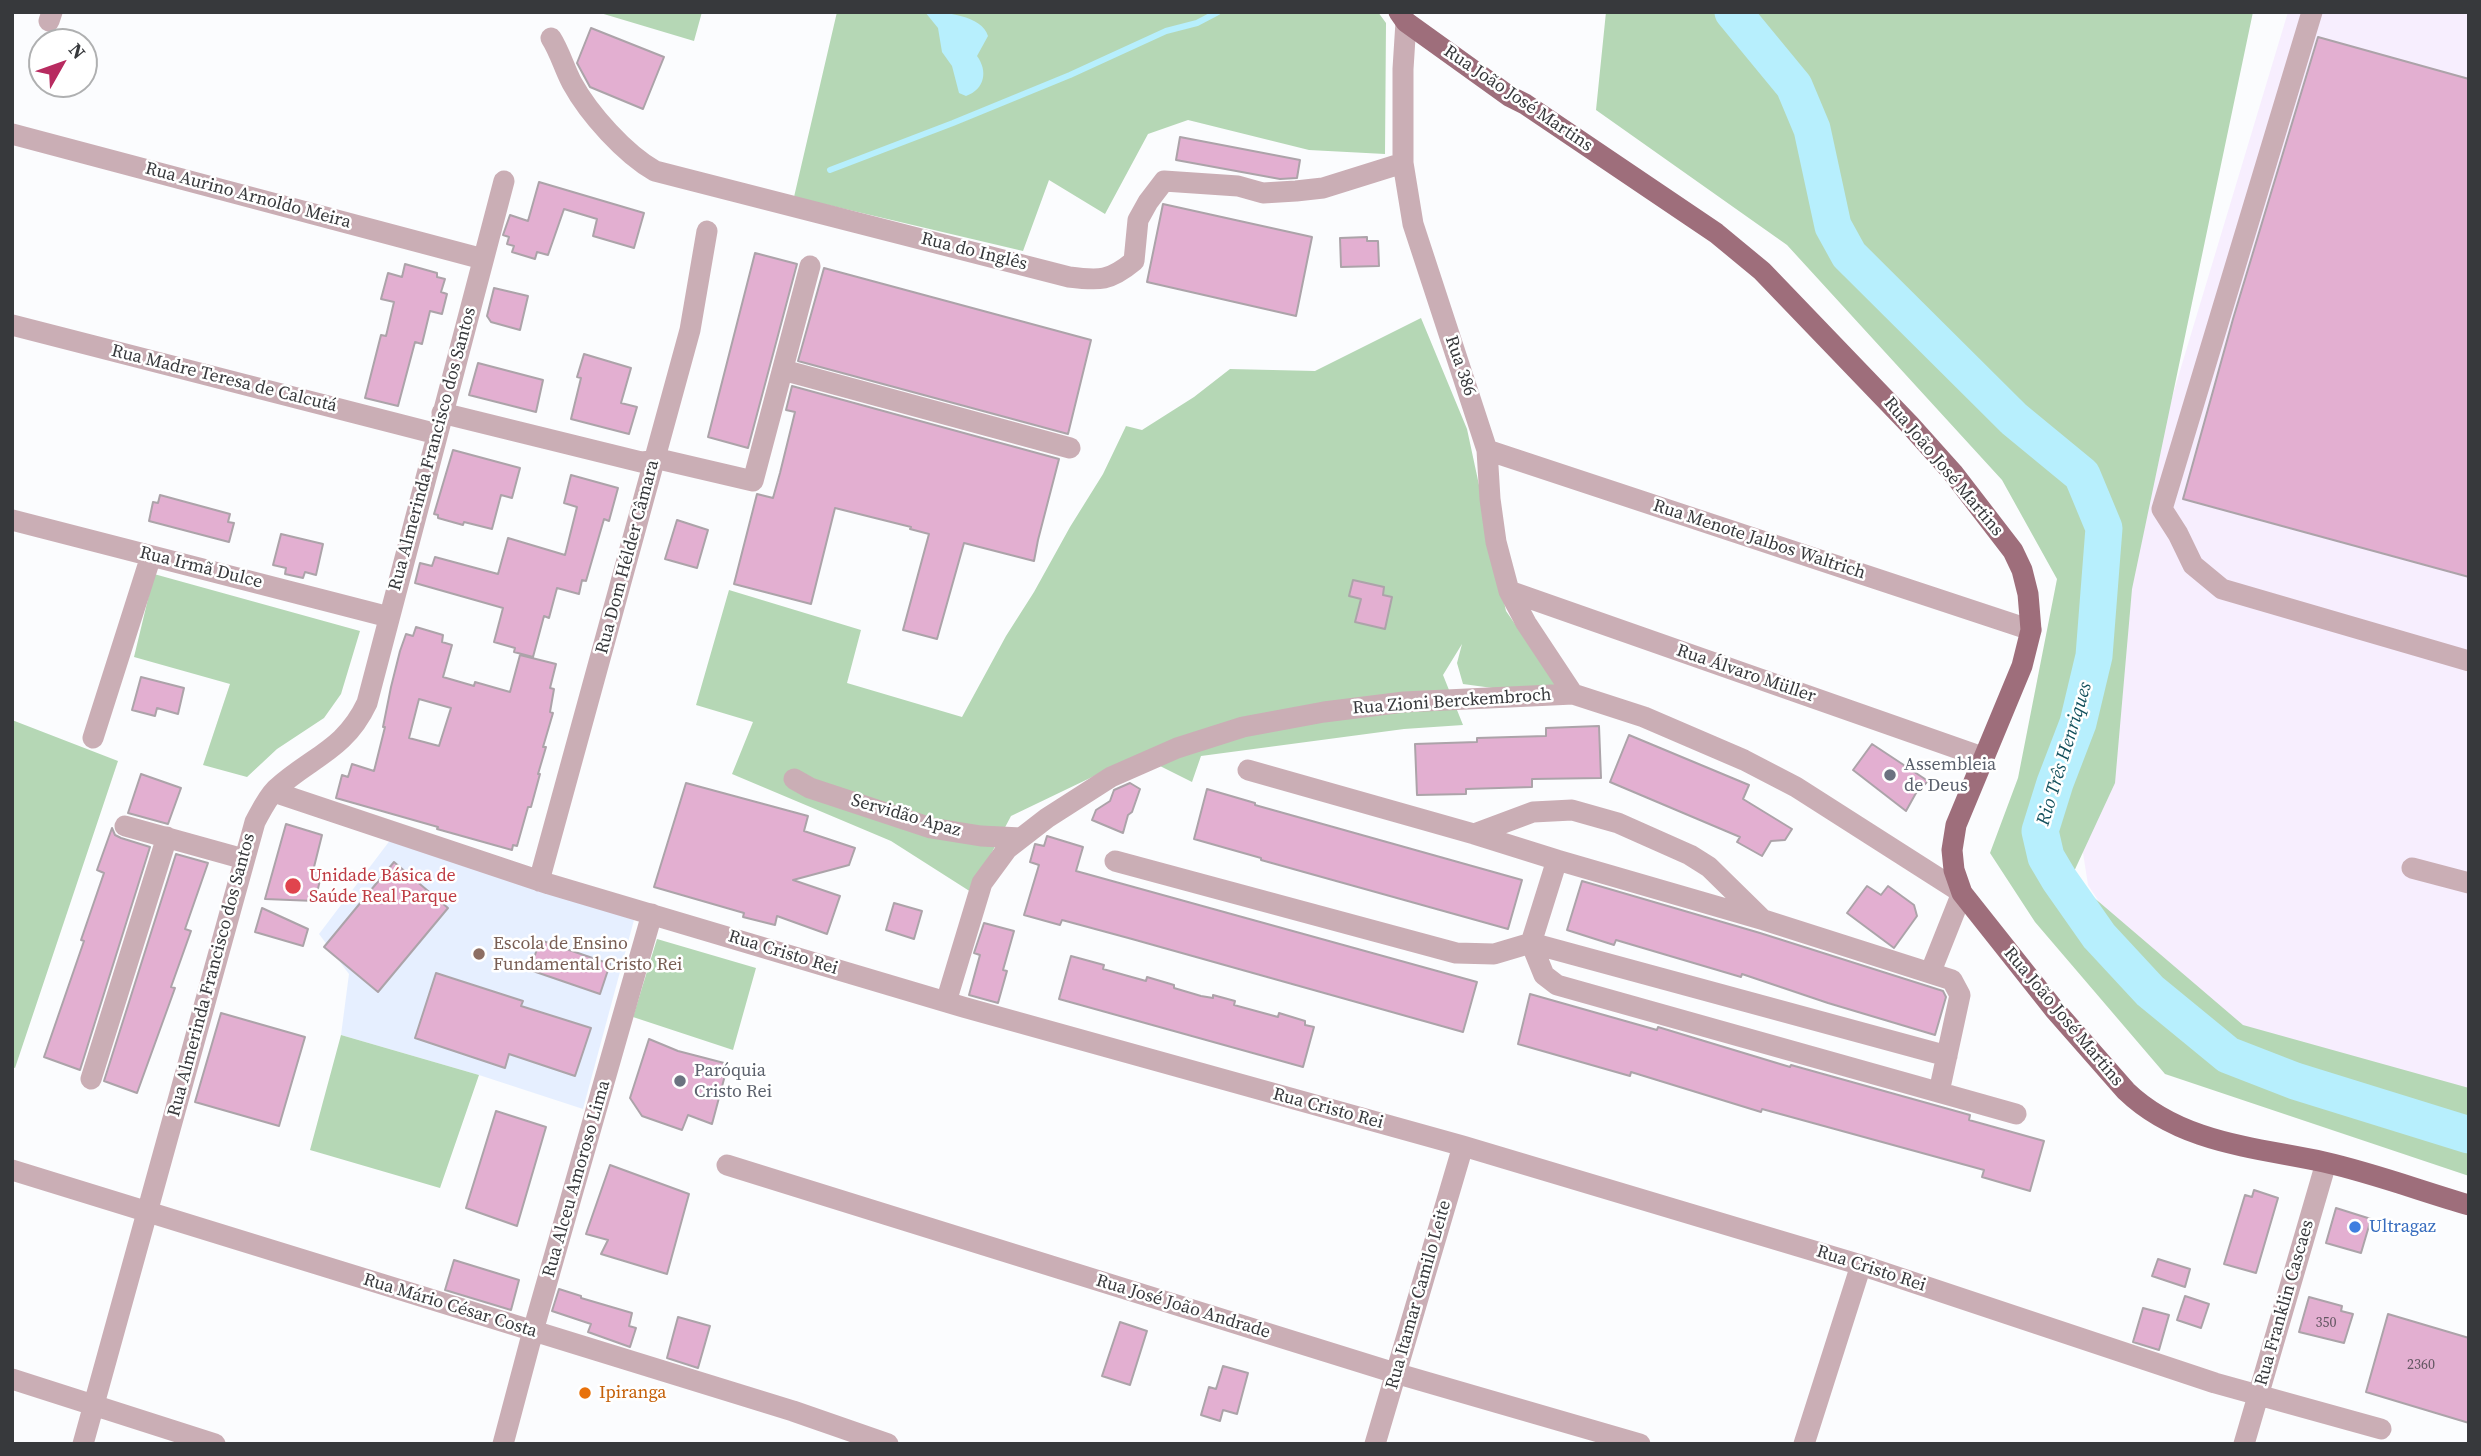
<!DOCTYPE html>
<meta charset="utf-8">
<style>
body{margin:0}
#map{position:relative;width:2481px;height:1456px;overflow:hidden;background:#fbfcfe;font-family:"Source Serif 4",serif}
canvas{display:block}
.frame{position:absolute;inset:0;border:14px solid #37393c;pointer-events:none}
.north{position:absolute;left:28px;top:28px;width:70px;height:70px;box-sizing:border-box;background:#fff;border:2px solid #afb0b1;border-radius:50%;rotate:50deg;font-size:19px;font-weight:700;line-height:28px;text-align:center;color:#37393c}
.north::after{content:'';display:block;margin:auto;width:24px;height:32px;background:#b82b60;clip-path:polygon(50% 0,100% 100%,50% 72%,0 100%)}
</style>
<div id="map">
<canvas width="2481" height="1456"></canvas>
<div class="frame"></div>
<div class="north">N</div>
</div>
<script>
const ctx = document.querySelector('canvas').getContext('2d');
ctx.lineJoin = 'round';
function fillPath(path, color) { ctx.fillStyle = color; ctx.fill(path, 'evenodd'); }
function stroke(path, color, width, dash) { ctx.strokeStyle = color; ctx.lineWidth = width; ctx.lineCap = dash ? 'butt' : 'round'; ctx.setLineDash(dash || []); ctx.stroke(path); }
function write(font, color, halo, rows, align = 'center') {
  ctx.font = font + ' "Source Serif 4",serif'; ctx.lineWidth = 5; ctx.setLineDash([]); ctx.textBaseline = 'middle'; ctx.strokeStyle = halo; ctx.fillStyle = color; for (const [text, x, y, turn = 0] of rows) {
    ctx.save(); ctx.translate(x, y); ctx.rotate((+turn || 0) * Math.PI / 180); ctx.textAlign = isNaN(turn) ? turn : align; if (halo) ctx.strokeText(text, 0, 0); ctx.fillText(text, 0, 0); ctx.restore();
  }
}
const built = new Path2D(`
 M391,839L634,920L583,1109L479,1075L341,1035L349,974L319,934Z`);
const industrial = new Path2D(`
 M2288,12H2469V1102L2252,1044L2107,914L2088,885L2074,795L2117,580Z`);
const green = new Path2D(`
 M597,12H702L694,41Z
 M837,12H1378L1386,23L1385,154L1309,150L1188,120L1148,134L1105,214L1049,180L1023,251L794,197Z
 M1606,12H2253L2132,589L2115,783L2071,878L2243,1025L2469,1088V1176L2165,1074L2035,922L1990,853L2018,778L2057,579L2002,480L1787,245L1596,110Z
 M1421,318L1467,429L1506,611L1556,683L1555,688L1500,689L1463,684L1457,663L1462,644L1443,675L1463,725L1404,729L1201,756L1192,782L1138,755L1011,816L971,892L891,841L732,774L753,722L696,705L729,590L861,630L847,683L962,717L1006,636L1034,592L1070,527L1103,474L1126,426L1142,430L1194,397L1230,369L1315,371Z
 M154,574L360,631L341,694L324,718L277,749L247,777L203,765L230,684L134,657Z
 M12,720L118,761L15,1068L12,1067Z
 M657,939L756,968L733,1050L633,1017Z
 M341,1035L479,1075L440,1188L310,1150Z`);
const water = new Path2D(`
 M925,12C944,12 982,15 988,36L977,56C988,71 985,89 966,96L959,93L952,66L942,52L938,28Z`);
const stream = new Path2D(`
 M830,170L953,123L1070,75L1166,31L1197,23L1218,12`);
const river = new Path2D(`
 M1733,12L1794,86L1812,129L1833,226L1849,255L2014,419L2082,475L2104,528L2094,656L2078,723L2055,783L2040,831L2046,857L2059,879L2099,936L2150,991L2228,1055L2295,1081L2469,1135`);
const building = new Path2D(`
 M591,28L664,57L643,109L590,87L577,63Z
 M2318,37L2469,79V577L2183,499L2233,319Z
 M1180,137L1300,160L1297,178L1280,179L1176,160Z
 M539,182L644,213L634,248L593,236L597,219L564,209L548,255L537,252L535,259L512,252L514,246L507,244L509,237L503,235L510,215L528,221Z
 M1163,204L1312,237L1296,316L1147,282Z
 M1367,237V241H1378L1379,266L1341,267L1340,238Z
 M755,253L797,264L748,448L708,437Z
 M405,264L437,273V277L445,279L441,292L447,294L442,314L430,311L422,344L415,342L398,406L365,398L381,335L386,336L394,302L381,299L388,273L402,277Z
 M824,268L1091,340L1068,434L798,361Z
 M494,288L528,296L520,330L491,322L487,316Z
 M584,354L631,368L621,403L637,407L629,434L571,419L581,378L577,377Z
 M478,363L543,380L536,412L469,395Z
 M792,386L1059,459L1038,540L1034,561L964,543L937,639L903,630L929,534L910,529L911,527L835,508L811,604L734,584L757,494L773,498L780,473L795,412L786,410Z
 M453,450L520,468L512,498L501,495L492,529L464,522L463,525L438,518V515L434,514Z
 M571,475L618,488L609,521L604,519L586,581L582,580L579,594L557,588L549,618L544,616L533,657L514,652L515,648L494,642L503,608L415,583L420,563L432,566L435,557L498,574L508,538L565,555L577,507L564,503Z
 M160,495L230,514L228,522L234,523L229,542L149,521L153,502L158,503Z
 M677,520L708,530L697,568L665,559Z
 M281,534L323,544L316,575L305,572L303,578L285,574L286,568L273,565Z
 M1353,580L1384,587L1383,595L1392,597L1385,629L1355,622L1361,599L1349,596Z
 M416,627L443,635L442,642L452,645L443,677L474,686L475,682L510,692L520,655L556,664L550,688L554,689L550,712L553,713L543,747H546L538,774H540L531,807H528L517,846L513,845L512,850L437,829L438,827L336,798L342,775L348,777L352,764L374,771L385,727H383L391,687L400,651L406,634L413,636ZM419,699L451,708L439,746L409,738Z
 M141,677L184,688L178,714L157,708L155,716L132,710Z
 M1599,726L1601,778L1532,779V787L1466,789V794L1417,795L1415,744L1477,742V738L1546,736V728Z
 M1629,735L1749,785L1743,799L1792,829L1785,840L1771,841L1762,856L1737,842L1740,837L1610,782Z
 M1872,744L1928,781L1916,793L1906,811L1853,770Z
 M141,774L181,788L168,824L128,813Z
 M686,783L808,816L804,831L855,848L849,865L793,880L840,896L827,934L777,916L775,925L743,917L744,913L654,887Z
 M1130,783L1140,789L1132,812L1128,815L1123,833L1092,820L1096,810L1110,801L1114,790Z
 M1207,789L1255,803V805L1522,880L1508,929L1261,860V858L1194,839Z
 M286,824L322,835L313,871L322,872L315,901L265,899Z
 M112,828L115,835L121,838L150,847L80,1070L44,1057L84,941L81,940L104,873L97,870Z
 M1047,836L1083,847L1076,871L1477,982L1463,1032L1132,939L1062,920L1060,925L1024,915L1039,865L1030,862L1035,844L1044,846Z
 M176,854L208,863L185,929L191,931L171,987L175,988L137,1093L104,1081Z
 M394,862L448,908L378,992L324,947Z
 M1582,881L1760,933L1943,991L1946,997L1935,1035L1828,1003L1742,974L1741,977L1616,940L1614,945L1567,930Z
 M1867,886L1881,895L1888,886L1914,905L1917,916L1894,948L1847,913Z
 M894,903L922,911L914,939L886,930Z
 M262,908L308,929L303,946L255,932Z
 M984,923L1014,931L1003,970L1007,971L998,1003L969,995L980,955L974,953Z
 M540,940L610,964L600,994L530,970Z
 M1071,956L1104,965L1103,969L1146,981L1147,977L1174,985V988L1201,996L1213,998V995L1235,1001L1234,1005L1278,1017L1279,1013L1305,1021V1025L1314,1027L1303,1067L1059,999Z
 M436,973L523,1001L521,1006L591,1028L575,1076L509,1054L505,1068L415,1038Z
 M1530,994L1657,1030L1658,1027L1790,1067L1791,1065L1970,1115L1969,1120L2044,1141L2030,1191L1982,1177L1984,1170L1762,1109L1761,1112L1631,1072L1630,1076L1518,1044Z
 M221,1013L305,1037L279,1126L195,1102Z
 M649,1039L678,1051L728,1064L712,1124L688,1115L682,1130L642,1116L630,1098Z
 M496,1111L546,1127L517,1226L466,1208Z
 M610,1165L689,1194L667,1274L601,1254L608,1240L586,1234Z
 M2254,1190L2278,1198L2256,1273L2224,1264L2245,1195L2252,1197Z
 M2336,1208L2371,1219L2361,1253L2326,1243Z
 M2158,1259L2190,1269L2185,1287L2152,1276Z
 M454,1260L519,1280L511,1310L445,1290Z
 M559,1289L581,1296V1298L632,1313L629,1326L636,1328L630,1347L588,1332L591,1324L552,1311Z
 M2185,1296L2209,1304L2201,1328L2177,1320Z
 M2309,1297L2342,1306L2341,1311L2353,1314L2344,1343L2299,1332Z
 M2143,1308L2169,1315L2159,1350L2133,1342Z
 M2388,1314L2469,1338V1423L2366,1392Z
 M678,1317L710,1326L698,1368L667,1358Z
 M1120,1322L1147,1331L1130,1385L1102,1376Z
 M1223,1366L1248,1373L1237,1414L1223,1410L1220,1421L1201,1415L1209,1387L1216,1389Z`);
const minor = new Path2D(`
 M2312,12L2162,509L2178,534L2193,565L2222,589L2469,661
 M49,21L52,12
 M1406,22L1403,69V163L1413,224L1487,450L1490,499L1496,542L1509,591L1526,623L1573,694
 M551,38C560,52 564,68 572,83C589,114 625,154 655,171L1069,277C1100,281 1110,281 1134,261L1138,220L1148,202L1164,181L1238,186L1263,193L1296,191L1323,188L1403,163
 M12,134L483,259
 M12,325L437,434
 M783,370L1070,448
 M442,413L641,462L663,460L753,481L810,266
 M1487,450L2031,630
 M12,520L389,617
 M1509,591L1982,757
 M93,738L151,556
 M794,779L810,788L931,828L981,836L1021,838
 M274,792L549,884L963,1007L1463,1146L1861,1265L2215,1383L2381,1429
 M125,826L244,859
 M1474,834L1533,812L1572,810L1618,823L1690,855L1709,867L1761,918
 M1557,860L1764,920L1952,980L1960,995L1939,1092
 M1115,861L1456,953L1494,954L1531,943L1557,860L1474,834L1248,770
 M2412,868L2469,883
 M539,881L690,330L707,231
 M1531,943L1544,975L1557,985L2016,1114
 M1531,943L1947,1056
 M946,1002L982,883L1007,849L1047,818L1111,777L1177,748L1243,727L1324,712L1404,702L1573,694L1644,717L1744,760L1796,787L1962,893L1931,971
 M91,1079L167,837
 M727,1165L1395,1373L1640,1444
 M12,1170L793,1411L888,1444
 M12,1379L215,1444
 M83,1444L255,822C261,811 267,798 276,789C311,757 345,750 367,703L504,181
 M503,1444L533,1331L652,914
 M1375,1444L1463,1146
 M1804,1444L1861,1265
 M2244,1444L2326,1163`);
const major = new Path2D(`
 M1399,12L1406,22L1509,96L1525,104L1716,233L1762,271L1910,425L1953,473L2013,551L2022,570L2028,594L2031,630L2022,666L1956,825L1952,850L1954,870L1962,893L2054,1009L2126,1091C2180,1143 2254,1147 2324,1162C2373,1173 2421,1191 2469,1205`);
const markers = [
 [1890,775,7,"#6b7280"],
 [293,886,9,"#e0444e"],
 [479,954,7,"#8d6e63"],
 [680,1081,7,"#6b7280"],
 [2355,1227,7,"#3f7fe0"],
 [585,1393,7,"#e8710a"]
];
const numberNames = [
 ["350",2326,1323],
 ["2360",2421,1365]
];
const streetNames = [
 ["Rua João José Martins",1518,99,34],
 ["Rua Aurino Arnoldo Meira",248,196,15],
 ["Rua do Inglês",974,252,14],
 ["Rua 386",1460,366,71],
 ["Rua Madre Teresa de Calcutá",224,379,14],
 ["Rua Almerinda Francisco dos Santos",433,449,-75],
 ["Rua João José Martins",1943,467,50],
 ["Rua Menote Jalbos Waltrich",1759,540,18],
 ["Rua Dom Hélder Câmara",628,557,-75],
 ["Rua Irmã Dulce",201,568,14],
 ["Rua Álvaro Müller",1746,674,19],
 ["Rua Zioni Berckembroch",1452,702,-4],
 ["Servidão Apaz",906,816,16],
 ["Rua Cristo Rei",783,953,17],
 ["Rua Almerinda Francisco dos Santos",212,975,-75],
 ["Rua João José Martins",2063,1017,50],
 ["Rua Cristo Rei",1328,1109,15],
 ["Rua Alceu Amoroso Lima",577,1179,-74],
 ["Rua Cristo Rei",1871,1269,18],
 ["Rua Itamar Camilo Leite",1419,1295,-74],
 ["Rua Franklin Cascaes",2285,1303,-74],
 ["Rua Mário César Costa",450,1306,17],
 ["Rua José João Andrade",1183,1307,17]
];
const worshipNames = [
 ["Assembleia",1904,765],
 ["de Deus",1904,786],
 ["Paróquia",694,1071],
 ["Cristo Rei",694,1092]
];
const healthNames = [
 ["Unidade Básica de",309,876],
 ["Saúde Real Parque",309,897]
];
const educationNames = [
 ["Escola de Ensino",493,944],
 ["Fundamental Cristo Rei",493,965]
];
const shopNames = [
 ["Ultragaz",2369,1227]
];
const foodNames = [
 ["Ipiranga",599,1393]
];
const waterNames = [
 ["Rio Três Henriques",2065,754,-73]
];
fillPath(built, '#e6efff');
fillPath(industrial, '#f7eefe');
fillPath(green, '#b5d7b5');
fillPath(water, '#b7effd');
stroke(stream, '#b7effd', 6);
stroke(river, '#b7effd', 37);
fillPath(building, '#e3afd1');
stroke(building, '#aca3a9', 2);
stroke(minor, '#caaeb5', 21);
stroke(major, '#9e6e7b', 21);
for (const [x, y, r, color] of markers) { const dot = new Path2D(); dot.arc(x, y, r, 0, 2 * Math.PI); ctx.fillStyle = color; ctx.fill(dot); stroke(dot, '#fff', 2.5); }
write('14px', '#625661', null, numberNames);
write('18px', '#37393c', '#fff', streetNames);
write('18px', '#5b616d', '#fff', worshipNames, 'left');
write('18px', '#be3a42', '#fff', healthNames, 'left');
write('18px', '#785e54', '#fff', educationNames, 'left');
write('18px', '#366cbe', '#fff', shopNames, 'left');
write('18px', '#c56008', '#fff', foodNames, 'left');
write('italic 19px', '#13505c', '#fff', waterNames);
</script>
